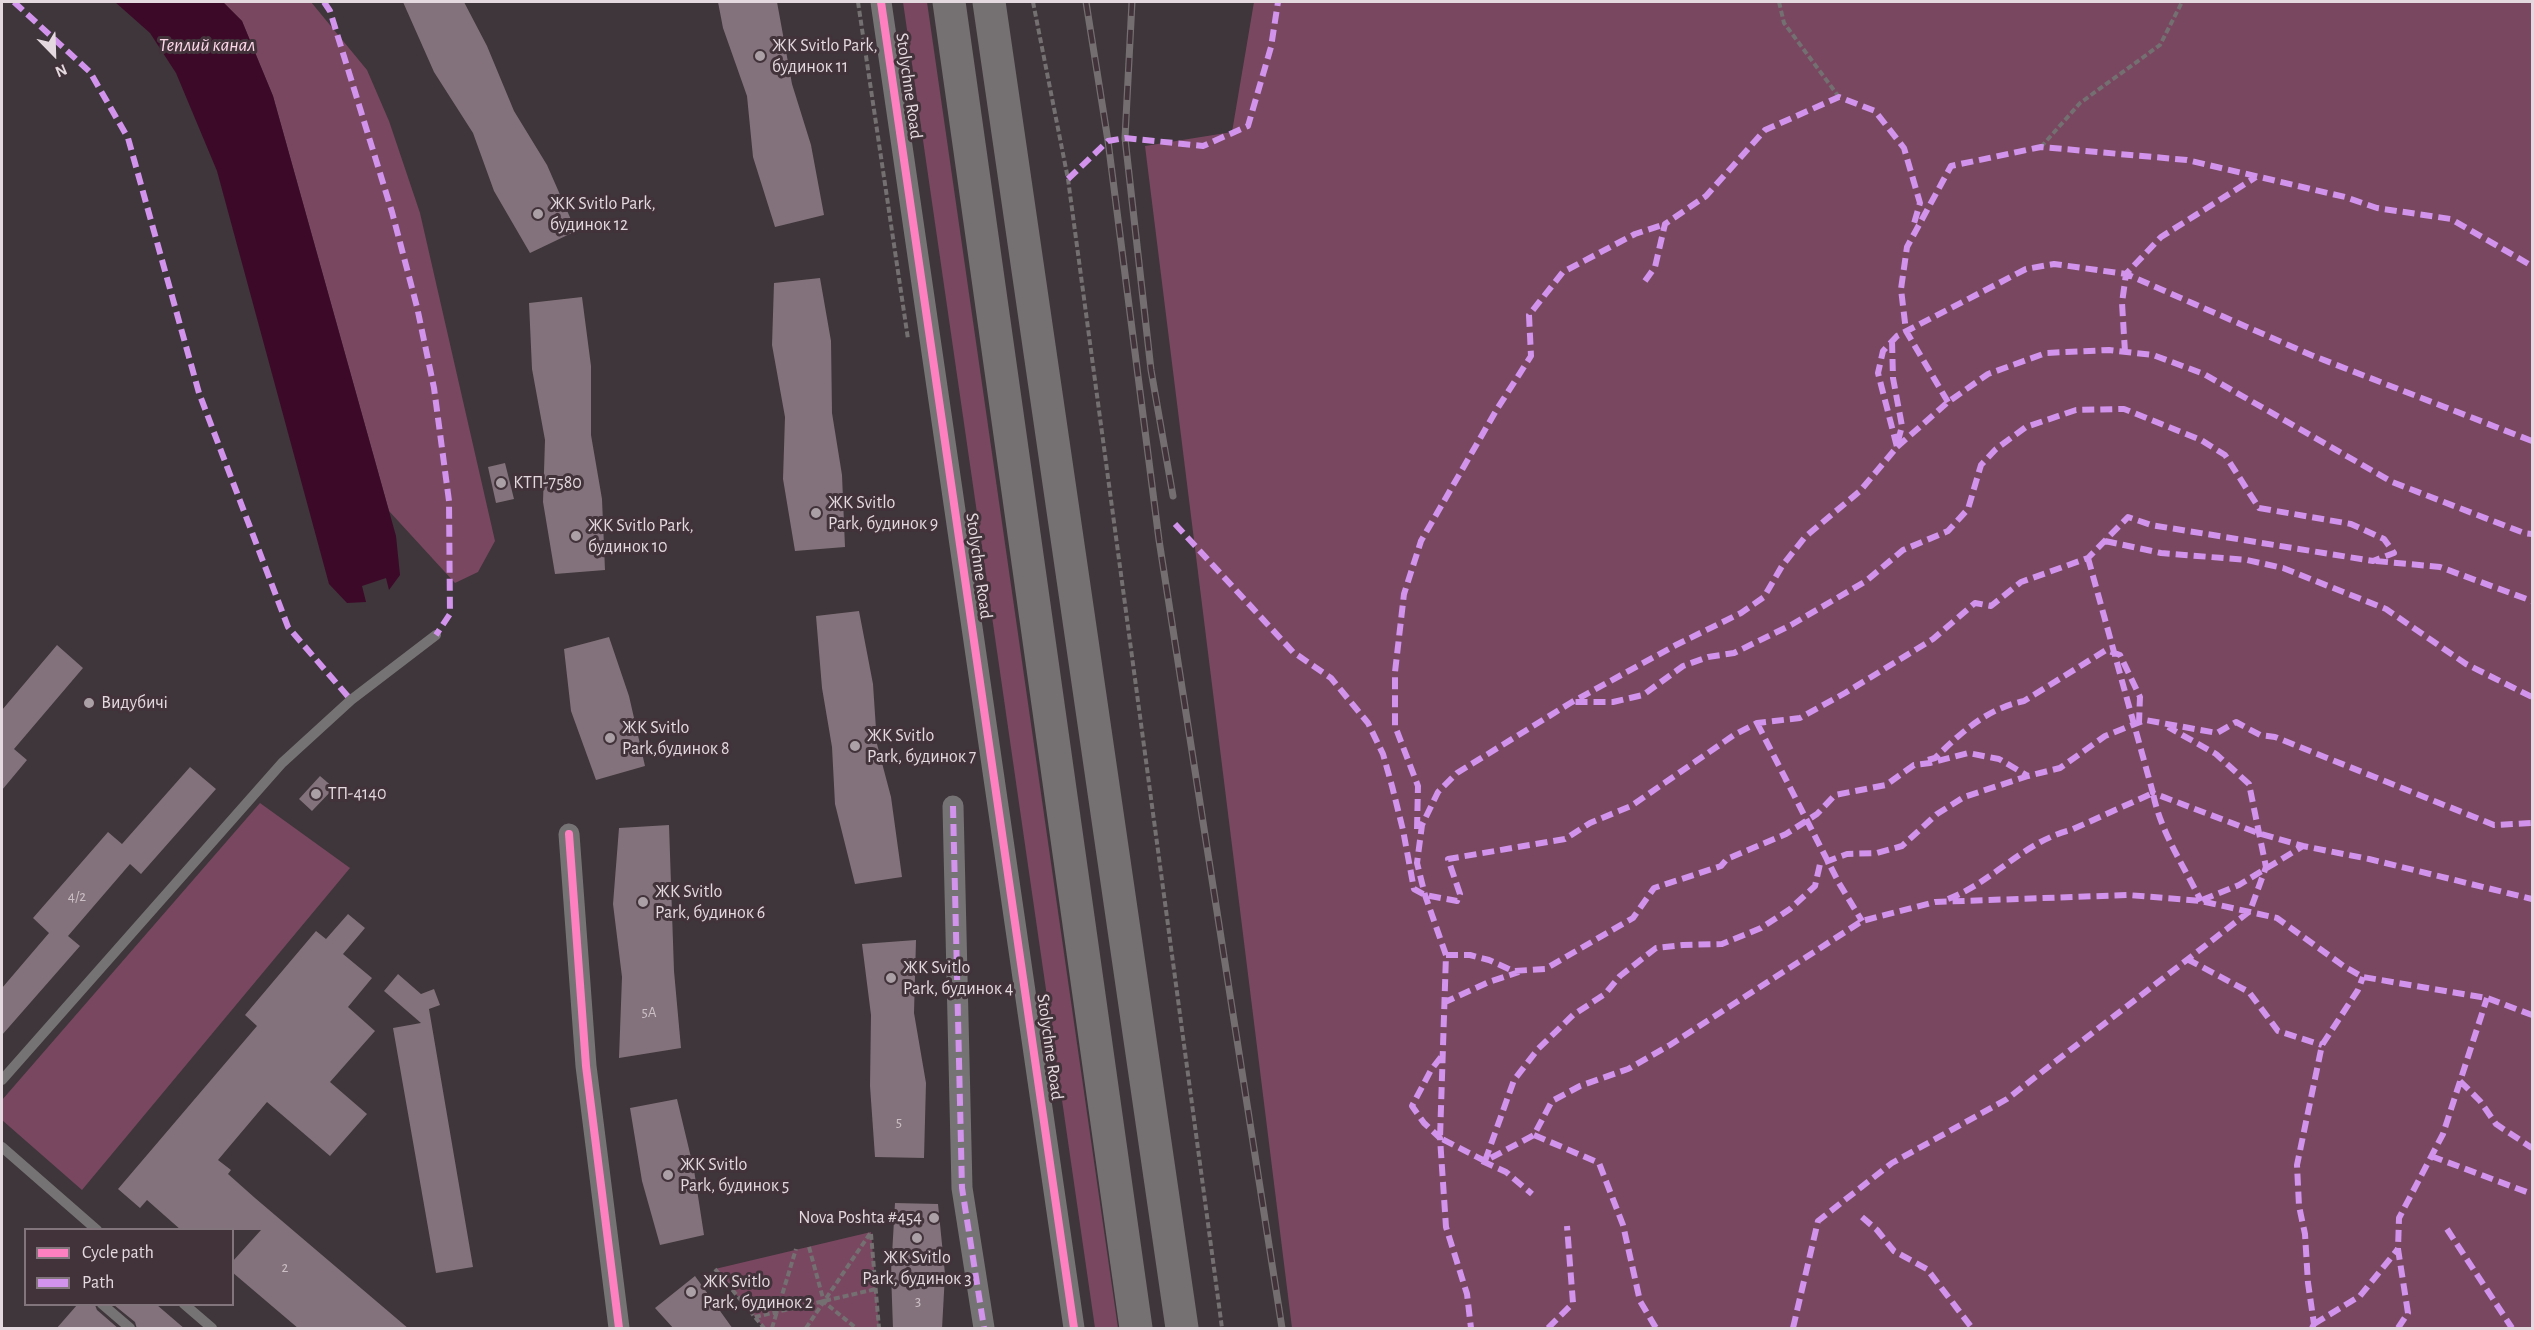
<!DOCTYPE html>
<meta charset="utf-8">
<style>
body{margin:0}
#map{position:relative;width:2534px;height:1330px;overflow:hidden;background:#3e363a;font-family:"Alegreya Sans",sans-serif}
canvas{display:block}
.frame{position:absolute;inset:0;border:3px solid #e4d9de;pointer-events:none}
.legend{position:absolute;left:24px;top:1228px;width:210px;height:78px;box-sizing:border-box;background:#42323a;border:2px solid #83757c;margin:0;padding:8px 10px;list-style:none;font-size:18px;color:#e4d9de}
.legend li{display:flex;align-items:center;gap:12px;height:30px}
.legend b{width:30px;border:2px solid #83757c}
.north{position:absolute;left:24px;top:24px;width:60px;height:60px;-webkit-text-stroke:4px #42323a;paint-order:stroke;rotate:157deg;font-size:16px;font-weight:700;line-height:24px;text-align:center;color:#e4d9de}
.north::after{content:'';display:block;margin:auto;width:21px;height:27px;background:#e4d9de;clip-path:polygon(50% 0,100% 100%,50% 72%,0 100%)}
</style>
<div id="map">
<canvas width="2534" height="1330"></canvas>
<div class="frame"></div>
<ul class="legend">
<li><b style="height:8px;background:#ff80c0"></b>Cycle path</li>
<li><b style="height:8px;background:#d193ec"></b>Path</li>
</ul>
<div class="north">N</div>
</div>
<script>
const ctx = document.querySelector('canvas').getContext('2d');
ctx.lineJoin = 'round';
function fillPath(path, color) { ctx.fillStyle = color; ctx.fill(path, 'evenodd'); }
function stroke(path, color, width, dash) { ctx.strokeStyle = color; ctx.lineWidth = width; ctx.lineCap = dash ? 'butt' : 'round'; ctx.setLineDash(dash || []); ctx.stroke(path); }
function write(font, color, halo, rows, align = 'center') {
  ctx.font = font + ' "Alegreya Sans",sans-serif'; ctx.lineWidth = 6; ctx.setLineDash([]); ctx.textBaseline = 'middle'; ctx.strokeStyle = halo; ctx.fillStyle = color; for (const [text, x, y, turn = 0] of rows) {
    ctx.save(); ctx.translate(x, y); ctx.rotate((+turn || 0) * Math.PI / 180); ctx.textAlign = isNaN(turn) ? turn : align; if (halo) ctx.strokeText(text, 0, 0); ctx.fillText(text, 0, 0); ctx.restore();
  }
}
const green = new Path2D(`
 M223,2H311L367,70L389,121L420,213L495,541L478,572L455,583L389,511L273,96L242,21Z
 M903,2H927L1118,1328H1095Z
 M1254,2H2532V1328H1292L1145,146L1232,132Z
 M260,803L350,868L82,1190L2,1120V1100Z
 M871,1232L879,1328H764L715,1269Z`);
const water = new Path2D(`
 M115,2H223L242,21L273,96L396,536L400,575L389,590L386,578L362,586L366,602L347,603L329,584L217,171L176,73L150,33Z`);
const building = new Path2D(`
 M403,2H464L487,46L514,111L547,165L576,231L530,253L494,191L473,133L434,72Z
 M718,2H777L792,84L811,145L824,215L775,227L753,157L747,96L723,28Z
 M820,278L831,341L832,413L842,475L845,547L795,551L783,479L785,417L772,345L774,283Z
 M582,297L591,366V435L602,499L605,570L555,574L543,502L545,440L532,369L529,303Z
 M505,463L514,499L496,503L488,467Z
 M859,611L873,684L877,744L891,797L902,877L855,884L835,804L832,747L822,688L816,616Z
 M609,637L629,696L645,766L596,780L571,711L564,649Z
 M57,645L83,668L14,749L27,760L2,790V710Z
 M190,767L216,789L141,874L130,864L68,936L80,946L2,1035V988L49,933L33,918L108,832L122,844Z
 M320,776L334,788L312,811L299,799Z
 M669,825L674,971L681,1048L619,1058L622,977L613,904L619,828Z
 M348,914L365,928L343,954L372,978L348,1007L375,1031L330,1082L367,1114L330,1156L267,1102L218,1160L231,1170L228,1174L255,1198L409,1329H299L232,1272V1262L261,1230H181L147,1200L140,1208L118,1189L257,1026L245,1015L316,931L326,939Z
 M916,940L914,1013L926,1083L924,1158L875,1157L870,1086L871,1015L862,944Z
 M398,974L421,994L434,989L440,1005L429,1009L473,1267L436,1273L393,1028L421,1023L384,991Z
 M677,1099L694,1170L704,1235L660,1245L642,1181L630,1108Z
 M895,1203L938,1204L945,1274L942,1329H893L891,1272Z
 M695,1276L733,1329H674L655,1308Z
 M77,1305H95L97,1310L119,1329H56Z
 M114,1305H157L185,1329H137L135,1322Z`);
const path = new Path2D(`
 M858,2L908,339
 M1033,2L1068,179L1222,1328
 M1779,2L1784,23L1839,97
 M2041,147L2080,103L2160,45L2182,2
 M871,1234L879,1328
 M809,1247L824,1302L856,1328
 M715,1269L764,1328
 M755,1317L876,1289
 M772,1328L796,1249
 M806,1328L871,1232`);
const lane = new Path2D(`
 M2,1080L282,763L351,700L436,635
 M2,1147L97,1230
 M102,1304L130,1328
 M184,1304L212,1328`);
const street = new Path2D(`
 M881,2L1074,1328
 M953,806L962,1188L984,1328
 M569,834L586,1066L619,1328`);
const highway = new Path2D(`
 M949,2L1136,1328
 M989,2L1182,1328`);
const rail = new Path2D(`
 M1086,2L1108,141L1159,540L1282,1328
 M1132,2L1125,138L1151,370L1173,496`);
const quiet = new Path2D(`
 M14,2L90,72L128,138L199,393L288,627L351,700
 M324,2L330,11L392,212L417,307L434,388L449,501L450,614L436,635
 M1068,179L1108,141L1125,138L1203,146L1248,126L1271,47L1278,2
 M1645,281L1655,267L1665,224L1706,196L1765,130L1839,97L1875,111L1904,148L1920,203L1913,227
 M1892,341L1893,378L1902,426L1898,441
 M2125,352L2122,303L2126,274L2161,237L2256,177
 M1948,402L1906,331L1901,289L1907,247L1951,166L2041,147L2187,160L2345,197L2377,208L2451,219L2532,266
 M2532,441L2311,355L2126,274L2054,264L2026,269L1897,336L1883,351L1878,373L1897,447L1860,491L1805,537L1782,566L1764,597L1741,613L1676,645L1572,702L1457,773L1438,792L1422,825L1417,863L1425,895L1446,955L1440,1138L1485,1161L1534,1135L1552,1101L1580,1086L1628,1069L1670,1045L1862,921L1935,902L2128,895L2201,901L2277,918L2345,967L2363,977L2487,998L2532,1015
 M1897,447L1948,402L1988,374L2046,353L2109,350L2153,355L2204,374L2392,482L2524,533L2532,534
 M1175,524L1293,652L1331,678L1368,723L1383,754L1392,786L1403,830L1414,889L1425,895L1457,901L1460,894L1448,859L1565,839L1590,823L1631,806L1734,735L1757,723L1800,718L1845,693L1933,639L1975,603L1991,606L2021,582L2088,558L2128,517L2151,525L2373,561L2394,553L2384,539L2351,524L2259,508L2225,455L2201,440L2124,409L2076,410L2026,427L1996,449L1981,465L1968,509L1948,531L1903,550L1866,581L1791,625L1734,653L1708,657L1683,666L1643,695L1613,702H1575
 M2105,541L2161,553L2247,560L2283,568L2386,609L2466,664L2532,697
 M2088,558L2153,793L2258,833L2303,846
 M2376,561L2440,567L2532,601
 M1757,723L1839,883L1862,921
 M1928,760L1935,758C1962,732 1986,709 2024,701L2106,650L2120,655L2140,697L2139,723
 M953,806L962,1188L984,1328
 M1417,829L1418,786L1395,726V672L1404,594L1421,541L1497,409L1531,356L1529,315L1563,272L1635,234L1665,224
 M1948,899C1993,882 2023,842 2071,830L2153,793C2160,831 2184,866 2201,901
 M2202,900L2239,885L2303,846L2369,859L2532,899
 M1446,955H1470L1489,960L1513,971L1545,969L1633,918L1654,888L1721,866L1727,859L1786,834L1817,814L1835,795L1886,785L1914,765L1930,763L1968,753L1999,759L2028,776
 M2187,959L2249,992L2278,1031L2322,1045
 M1443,1003L1489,982L1519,972
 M1441,1057L1431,1070L1412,1106L1424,1123L1440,1138L1446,1227L1467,1294L1471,1328
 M2460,1081L2480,1101L2496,1124L2532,1148
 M1534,1135L1599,1163L1623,1225L1640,1301L1656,1328
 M2431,1156L2532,1194
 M1482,1161L1506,1172L1532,1194
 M1485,1161L1514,1080L1538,1049L1573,1015L1605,994L1620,976L1656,948L1683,945L1722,944L1761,928L1790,909L1815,886L1820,864L1847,854L1877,853L1902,846L1937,814L1964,797L2028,776L2060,768L2105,736L2145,720L2217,733L2236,722L2260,735L2275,737L2494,825L2532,823
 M1862,1217L1877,1230L1894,1251L1927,1269L1972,1328
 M2447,1229L2512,1328
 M2314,1324L2360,1296L2398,1249
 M1548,1328L1573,1303L1567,1226
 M1793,1328L1818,1221L1892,1163L2007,1099L2250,911L2266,867L2249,784L2216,754L2168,727
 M2312,1328L2314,1324L2308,1283L2305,1234L2299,1206L2297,1165L2322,1045L2358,990L2363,977
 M2398,1328L2408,1313L2398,1249L2399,1218L2443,1134L2487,998`);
const cycleway = new Path2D(`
 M881,2L1074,1328
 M569,834L586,1066L619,1328`);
const markers = [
 [760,56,6,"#aaa0a5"],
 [538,214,6,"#aaa0a5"],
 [501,483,6,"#aaa0a5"],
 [816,513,6,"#aaa0a5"],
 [576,536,6,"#aaa0a5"],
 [89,703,6,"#aaa0a5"],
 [610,738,6,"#aaa0a5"],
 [855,746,6,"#aaa0a5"],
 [316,794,6,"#aaa0a5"],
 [643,902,6,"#aaa0a5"],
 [891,978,6,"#aaa0a5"],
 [668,1175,6,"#aaa0a5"],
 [934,1218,6,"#aaa0a5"],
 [917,1238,6,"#aaa0a5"],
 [691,1292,6,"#aaa0a5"]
];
const numberNames = [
 ["4/2",77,896],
 ["5А",649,1012],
 ["5",899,1122],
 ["2",285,1267],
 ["3",918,1301]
];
const poiNames = [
 ["ЖК Svitlo Park,",772,46],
 ["будинок 11",772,67],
 ["ЖК Svitlo Park,",550,204],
 ["будинок 12",550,225],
 ["КТП-7580",513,483],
 ["ЖК Svitlo",828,503],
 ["Park, будинок 9",828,524],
 ["ЖК Svitlo Park,",588,526],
 ["будинок 10",588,547],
 ["Видубичі",101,703],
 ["ЖК Svitlo",622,728],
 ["Park,будинок 8",622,749],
 ["ЖК Svitlo",867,736],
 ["Park, будинок 7",867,757],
 ["ТП-4140",328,794],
 ["ЖК Svitlo",655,892],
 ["Park, будинок 6",655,913],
 ["ЖК Svitlo",903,968],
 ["Park, будинок 4",903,989],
 ["ЖК Svitlo",680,1165],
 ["Park, будинок 5",680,1186],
 ["Nova Poshta #454",922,1218,"right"],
 ["ЖК Svitlo",917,1258,"center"],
 ["Park, будинок 3",917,1279,"center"],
 ["ЖК Svitlo",703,1282],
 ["Park, будинок 2",703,1303]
];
const streetNames = [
 ["Stolychne Road",909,86,82],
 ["Stolychne Road",979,566,82],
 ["Stolychne Road",1050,1047,82]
];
const waterNames = [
 ["Теплий канал",207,45]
];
fillPath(green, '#794760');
fillPath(water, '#3d0929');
fillPath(building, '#83727b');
stroke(path, '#746f71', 4, [6, 3]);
stroke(lane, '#767375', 10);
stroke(street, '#767375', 21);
stroke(highway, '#757072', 33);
stroke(rail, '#746e71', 7);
stroke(rail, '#42323a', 4.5, [14]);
stroke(quiet, '#d193ec', 6, [12, 6]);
stroke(cycleway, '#ff80c0', 8);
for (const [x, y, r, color] of markers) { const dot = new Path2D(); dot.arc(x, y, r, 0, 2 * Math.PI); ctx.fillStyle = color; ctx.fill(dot); stroke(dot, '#42323a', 2); }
write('15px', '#ccbfc5', null, numberNames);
write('18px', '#e4d9de', '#42323a', poiNames, 'left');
write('18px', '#e4d9de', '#42323a', streetNames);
write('italic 20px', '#ffd8e9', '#42323a', waterNames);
</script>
